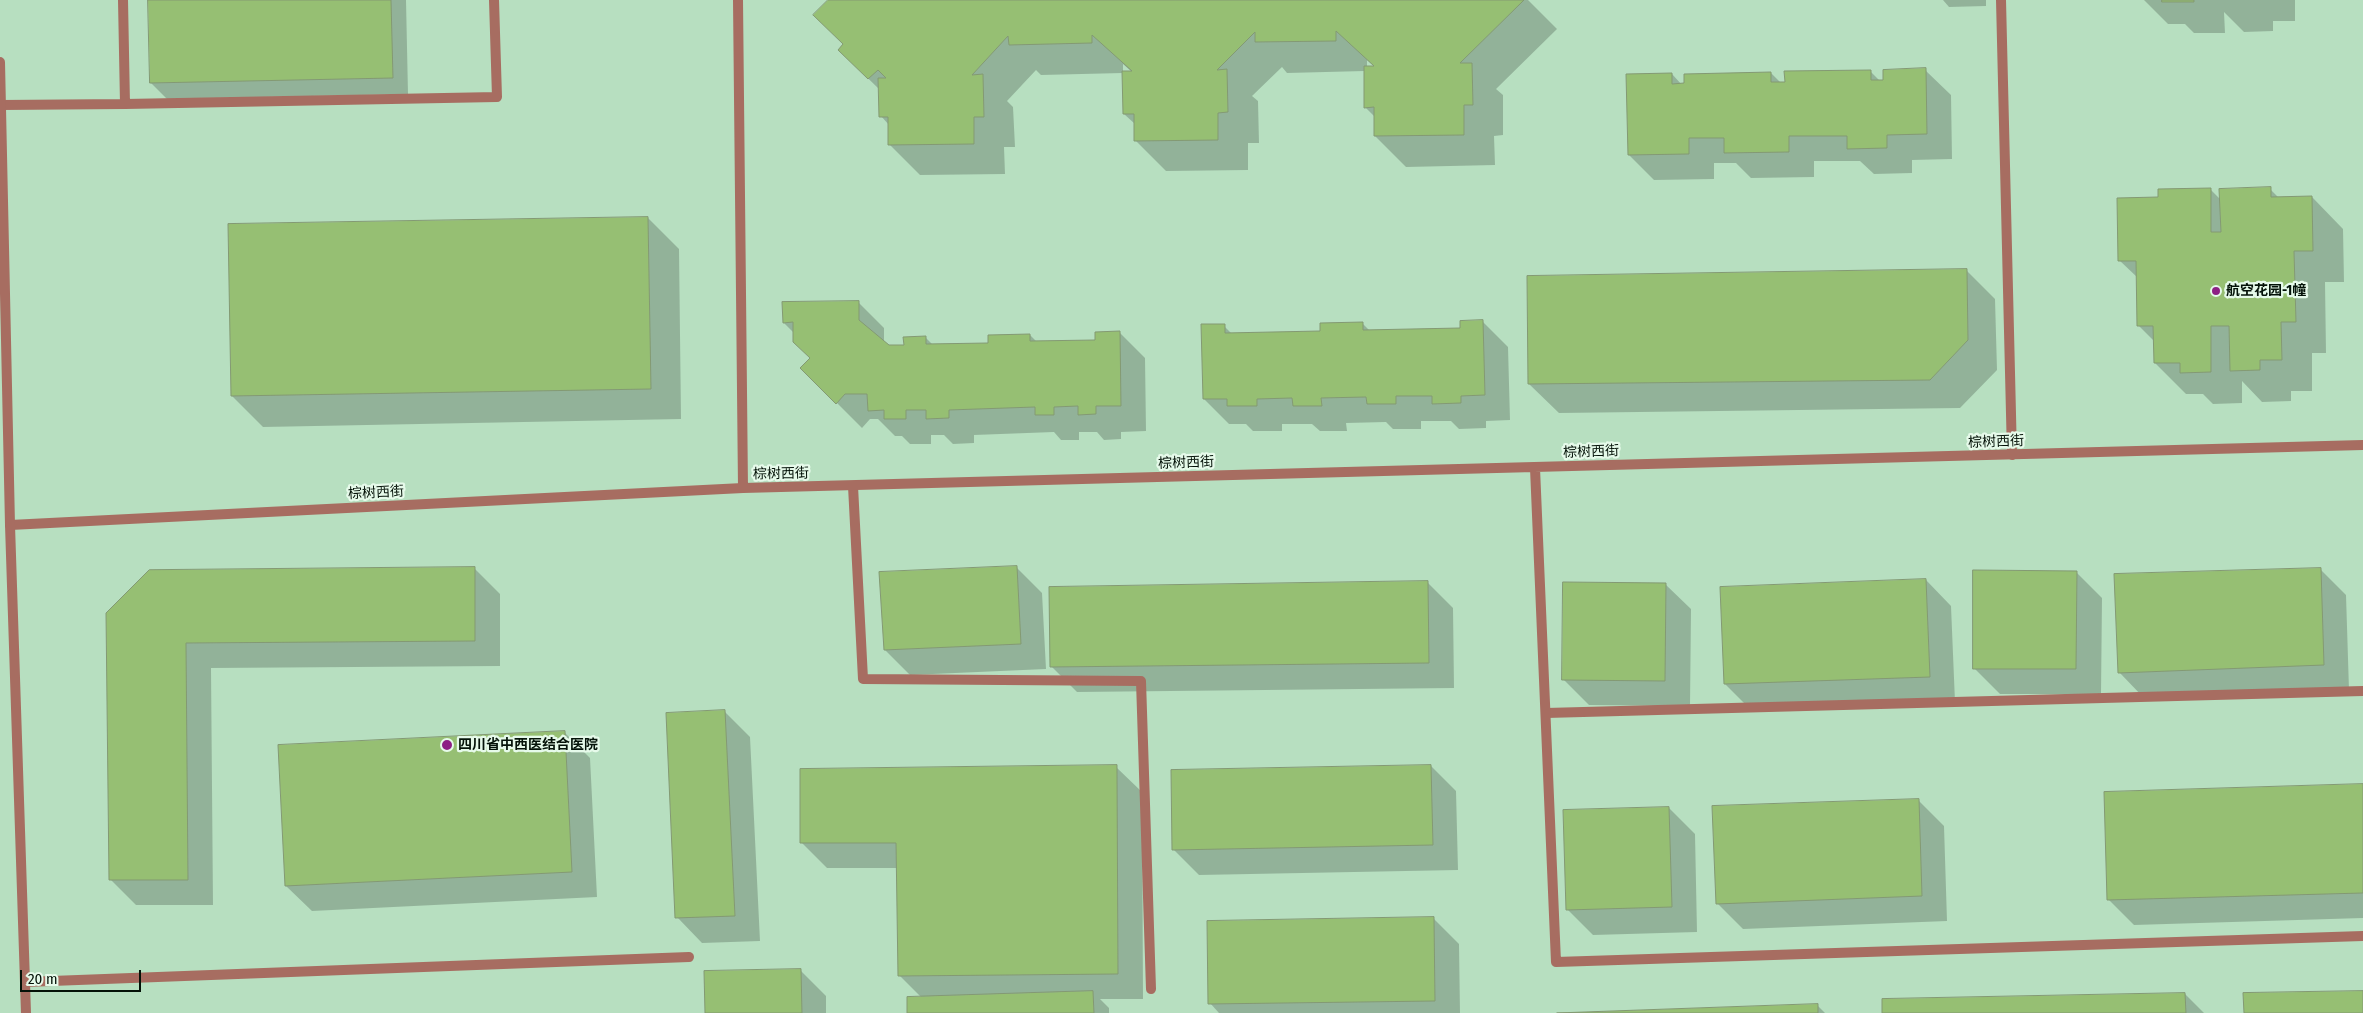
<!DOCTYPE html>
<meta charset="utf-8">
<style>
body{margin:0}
#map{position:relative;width:2363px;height:1013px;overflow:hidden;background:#b7dfc0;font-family:"Fira Sans Condensed",sans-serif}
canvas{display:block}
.scale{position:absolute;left:20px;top:970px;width:121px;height:22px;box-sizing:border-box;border:2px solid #041208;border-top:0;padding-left:6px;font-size:15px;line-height:18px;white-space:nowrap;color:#041208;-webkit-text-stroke:4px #e6faea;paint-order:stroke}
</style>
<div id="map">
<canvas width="2363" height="1013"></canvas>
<div class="scale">20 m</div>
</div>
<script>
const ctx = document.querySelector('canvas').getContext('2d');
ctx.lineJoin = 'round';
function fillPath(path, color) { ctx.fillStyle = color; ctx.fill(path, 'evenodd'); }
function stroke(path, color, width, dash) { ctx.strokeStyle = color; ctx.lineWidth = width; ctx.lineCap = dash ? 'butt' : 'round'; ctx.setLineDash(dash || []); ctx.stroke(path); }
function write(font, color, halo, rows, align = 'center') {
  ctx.font = font + ' "Fira Sans Condensed","Noto Sans SC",sans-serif'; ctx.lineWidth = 4.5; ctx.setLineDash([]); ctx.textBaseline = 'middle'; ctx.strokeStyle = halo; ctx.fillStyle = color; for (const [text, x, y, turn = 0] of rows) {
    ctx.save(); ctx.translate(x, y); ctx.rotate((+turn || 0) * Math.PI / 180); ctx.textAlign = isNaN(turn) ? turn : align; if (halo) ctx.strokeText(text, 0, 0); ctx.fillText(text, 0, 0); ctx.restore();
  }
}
const shadow = new Path2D(`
 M150,0H406L408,94L167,99L151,83Z
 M830,0H1528L1557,29L1496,89L1503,95V135L1494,136L1495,165L1406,167L1375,136V117L1366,108L1365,71L1287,73L1282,67L1252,96L1258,101L1259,143H1248V170L1166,171L1135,140V124L1124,114L1123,73L1041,75L1036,70L1007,101L1013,107L1015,147H1004L1005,174L920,175L889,144V125L881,116L880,90L839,50L845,44ZM1367,60L1375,67H1367ZM1123,64L1132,72H1123Z
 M1943,0H1986V6L1949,7Z
 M2144,0H2295V21H2273V31L2244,32L2224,12L2225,33H2194L2185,24H2168Z
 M1925,70L1951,95L1952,159L1912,160V173L1874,174L1860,161H1814V177L1751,178L1736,163H1714V179L1654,180L1629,155L1672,74L1682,85L1771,73L1781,83L1870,71L1880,81Z
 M2210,189L2221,200L2270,189L2279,198L2312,197L2343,229L2344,282H2325L2326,353H2312V391H2291V401L2262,402L2242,381V403L2213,404L2203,394H2186L2155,363V342L2139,326L2138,278L2119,260L2160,199Z
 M648,218L679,249L681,419L263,427L232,396Z
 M1966,270L1995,299L1997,370L1960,408L1559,413L1529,384Z
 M858,302L884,328V343L888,347H905L925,337L933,345L989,344L1030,335L1037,342L1096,341L1119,332L1145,358L1146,431L1121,432V439L1104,440L1097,432H1079V440H1061L1054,432L974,435V443L953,444L944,435H931V444H910L902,436H895L878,419H870L862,428L802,368L812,358L794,333L784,323Z
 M1483,322L1508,347L1510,420L1486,421V428L1459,429L1451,421H1421V429H1393L1386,422L1346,423L1347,431H1320L1312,424H1282V431H1253L1246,424H1229L1204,399L1224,326L1232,334L1321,332L1363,324L1371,332L1461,330Z
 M1016,567L1042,593L1046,669L910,675L885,650Z
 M474,568L500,594V666L211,668L213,905H136L110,879L107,613Z
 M2320,569L2346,595L2349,690L2144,698L2119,672Z
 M2076,572L2102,598L2101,694H2000L1974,668Z
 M1926,580L1951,606L1955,702L1750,709L1725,684Z
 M1427,582L1453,608L1454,688L1077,692L1052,667Z
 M1665,584L1691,609L1690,706L1589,705L1563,679Z
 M725,712L750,737L760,941L702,943L677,917Z
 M564,732L590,758L597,897L312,911L286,886Z
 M1431,766L1456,791L1458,870L1199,875L1174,850Z
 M1116,767L1142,792L1143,999H1100L1109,1008V1013H908L922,998L899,975L898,868H827L802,843Z
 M2363,786V918L2134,925L2108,899Z
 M1918,800L1944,826L1947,921L1743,929L1717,903Z
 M1669,808L1695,834L1697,932L1593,935L1567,909Z
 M1434,919L1459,944L1460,1013H1219L1210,1003Z
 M800,970L826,996V1013H706Z
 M2185,994L2204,1013H1883Z
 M1817,1005L1825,1013H1585Z`);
const building = new Path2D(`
 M148,0H391L393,78L150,83Z
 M828,0H1524L1460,63H1472L1473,105H1464V135L1374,136V107L1364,108V66H1374L1336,31V41L1255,42V32L1217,70L1227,69L1228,112L1218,113V140L1134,141V114H1123L1122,71H1132L1092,35V43L1009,45L1008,36L972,75L983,74L984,117H974V144L888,145V117H879L878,78H886L878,70L868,79L838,50L843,44L813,15Z
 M2162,0H2194V2H2162Z
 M1926,68L1927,134L1887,135V148L1847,149V136H1789V152L1724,153V138H1689V154L1628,155L1626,74L1672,73V84L1684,83V74L1771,72V82H1785L1784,71L1871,70V80H1883V70Z
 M2271,187V197L2312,196L2313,251H2294L2296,322H2281L2282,360H2260V370L2230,371L2229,326H2211V372L2180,373V363H2154L2153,326H2137L2136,261H2118L2117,198L2158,197V189L2211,188V232H2221L2219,189Z
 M648,217L651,389L231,396L228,224Z
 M1967,269L1968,340L1930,380L1528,384L1527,276Z
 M859,301V320L889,345H904L903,337L926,336V344L988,343V335L1030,334V341L1095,340V332L1120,331L1121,406H1096V414L1078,415V406L1054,407V415H1035V407L949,410V418L926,419V410H906V419H884V410L868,411L867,394H845L836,404L800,368L810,358L793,342V322L783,323L782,302Z
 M1483,320L1485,395L1461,396V403L1432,404V396H1396V404H1367L1366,397L1321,398L1322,406H1293L1292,398L1257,399V406H1227V399H1203L1201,324H1225V333L1320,331V323L1363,322V330L1460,328V321Z
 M1017,566L1021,644L884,650L879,572Z
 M475,567V641L186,643L188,880H109L106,613L149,570Z
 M2321,568L2324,665L2118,673L2114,574Z
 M1973,570L2077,571L2076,669H1973Z
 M1926,579L1930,677L1724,684L1720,587Z
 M1428,581L1429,663L1050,667L1049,587Z
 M1563,582L1666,583L1665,681L1562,680Z
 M725,710L735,916L675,918L666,713Z
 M565,731L572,872L285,886L278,745Z
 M1117,765L1118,974L898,976L896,843H800V769Z
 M1431,765L1433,845L1172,850L1171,770Z
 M2363,784V893L2107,900L2104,792Z
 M1919,799L1922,896L1716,904L1712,806Z
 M1669,807L1672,907L1566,910L1563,810Z
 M1434,917L1435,1001L1208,1004L1207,921Z
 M801,969L802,1013H705L704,971Z
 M1093,991L1094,1013H907V997Z
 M2363,991V1013H2244L2243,993Z
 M2185,993L2186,1013H1882V999Z
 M1818,1004V1013H1557Z`);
const service = new Path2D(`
 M123,0L125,104L497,97L494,0
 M2001,0L2012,455
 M1,105L125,104
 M853,486L863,679L1141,681L1151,989
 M1546,713L2363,691
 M25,982L689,957`);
const minor = new Path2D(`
 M738,0L743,488
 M1535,468L1556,962L2363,936
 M10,525L743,488L2363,445`);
const tertiary = new Path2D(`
 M0,62L10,525L26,1013`);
const markers = [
 [2216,291,5,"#8d2084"],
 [447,745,6,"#8d2084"]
];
const poiNames = [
 ["航空花园-1幢",2226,291],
 ["四川省中西医结合医院",458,745]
];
const streetNames = [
 ["棕树西街",1996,442,-2],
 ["棕树西街",1591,452,-2],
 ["棕树西街",1186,463,-2],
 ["棕树西街",781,474,-1],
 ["棕树西街",376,493,-3]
];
fillPath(shadow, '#0003');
fillPath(building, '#96bf73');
stroke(building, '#839973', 1);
stroke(service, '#a76d61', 10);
stroke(minor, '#a76d61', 10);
stroke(tertiary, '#a76d61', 10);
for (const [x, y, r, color] of markers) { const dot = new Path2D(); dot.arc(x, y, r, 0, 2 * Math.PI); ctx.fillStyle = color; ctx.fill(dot); stroke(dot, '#e6faea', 2); }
write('bold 14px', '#041208', '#e6faea', poiNames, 'left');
write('14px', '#041208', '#e6faea', streetNames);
</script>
